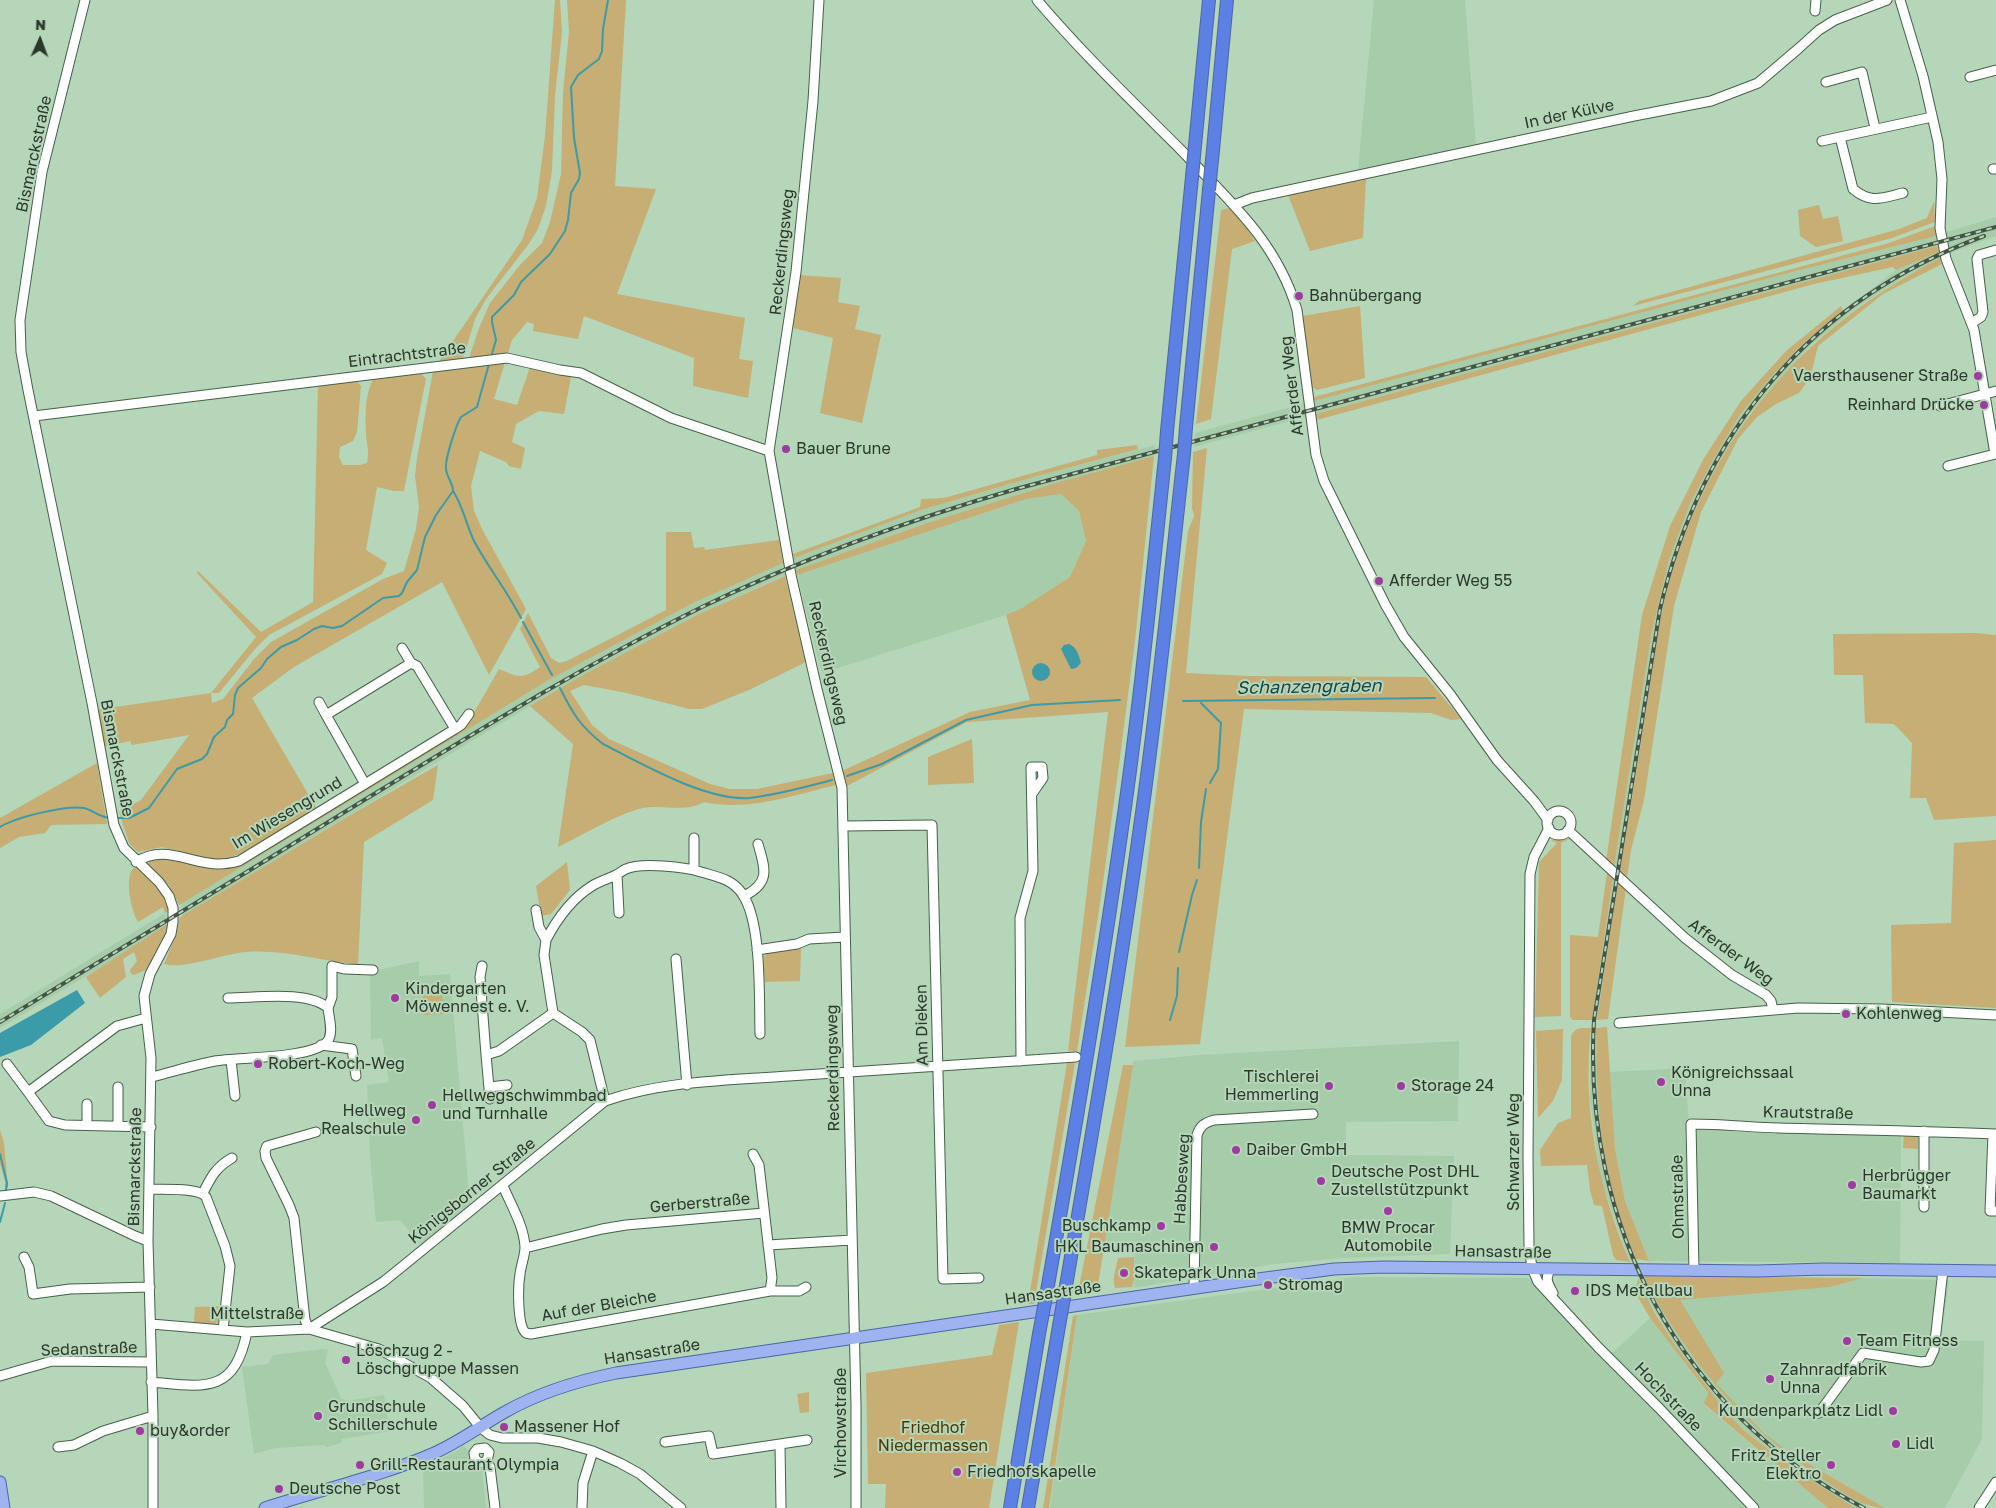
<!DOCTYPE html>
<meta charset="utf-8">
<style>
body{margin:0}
#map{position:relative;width:1996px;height:1508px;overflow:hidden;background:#b5d6b8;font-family:"Golos Text",sans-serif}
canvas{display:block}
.north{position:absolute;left:15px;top:15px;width:50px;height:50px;-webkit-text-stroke:4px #b5d6b8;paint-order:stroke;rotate:2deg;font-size:14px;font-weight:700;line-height:20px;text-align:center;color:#2b382c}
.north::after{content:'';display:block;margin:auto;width:18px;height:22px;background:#2b382c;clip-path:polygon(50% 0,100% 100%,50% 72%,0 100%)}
</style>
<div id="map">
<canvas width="1996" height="1508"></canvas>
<div class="north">N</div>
</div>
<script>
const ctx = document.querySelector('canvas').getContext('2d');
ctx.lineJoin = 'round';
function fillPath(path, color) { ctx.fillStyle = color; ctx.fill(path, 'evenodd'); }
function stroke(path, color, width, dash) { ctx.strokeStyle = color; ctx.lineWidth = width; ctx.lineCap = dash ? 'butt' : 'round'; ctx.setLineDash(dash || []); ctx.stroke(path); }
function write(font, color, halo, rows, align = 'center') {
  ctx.font = font + ' "Golos Text",sans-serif'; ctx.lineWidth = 4; ctx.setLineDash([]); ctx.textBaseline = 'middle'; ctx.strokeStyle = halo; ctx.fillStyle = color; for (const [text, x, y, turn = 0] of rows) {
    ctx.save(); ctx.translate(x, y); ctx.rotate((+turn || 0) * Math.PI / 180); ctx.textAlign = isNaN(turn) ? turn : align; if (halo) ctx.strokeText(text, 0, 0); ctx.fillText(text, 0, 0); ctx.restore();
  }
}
const built = new Path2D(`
 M1374,0H1465L1476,147L1358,170Z
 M1996,217V236L1948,254L1944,233Z
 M1936,236L1937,246L1194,447L1195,433L1788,273Z
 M1939,252L1940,258L1902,278L1859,306L1812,344L1772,387L1748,416L1721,458L1697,504L1676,562L1658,633L1620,871L1614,867L1652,631L1669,560L1691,501L1716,455L1739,416L1770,378L1805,342L1896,270Z
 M1155,445L1154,456L1059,482L930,522L796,570L699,614L583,675L530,706L182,916L181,903L547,681L693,603L794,558L921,510L1030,478Z
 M1061,494L1079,511L1086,541L1070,577L1022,608L1006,615L822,673L797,575L1026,499Z
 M1613,878L1618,882L1597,1020H1592Z
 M165,913L166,926L121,955L0,1028V1014Z
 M419,961V976L450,974L470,1206L422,1246L400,1220L376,1222L370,1155L367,1085L389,1082L382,1038L371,1040L370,972Z
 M1591,1028H1596L1598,1098L1631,1247L1636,1259L1630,1262L1600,1177L1590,1099Z
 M1459,1041L1458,1121L1346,1122V1155L1454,1156L1450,1254L1344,1258L1274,1264L1134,1288L1135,1242L1104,1244L1133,1061L1200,1055Z
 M1685,1068L1689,1126L1901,1136L1900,1263L1649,1261L1625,1201L1615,1149L1610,1072Z
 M1644,1276L1665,1315L1714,1384L1790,1457L1836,1488L1872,1508H1855L1844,1503L1797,1471L1743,1430L1724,1409L1675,1345L1642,1289L1638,1279Z
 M1354,1277L1528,1278L1605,1360L1650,1318L1708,1394L1704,1405L1828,1508H1050L1077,1315Z
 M1863,1278L1949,1280L1941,1340L1984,1341L1982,1439L1945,1508H1885L1790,1453L1764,1433L1716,1383L1680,1299L1830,1287Z
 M323,1349L328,1350L325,1363L341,1398L348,1401L384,1395L390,1431L342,1439L341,1443L327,1447L324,1445L276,1448L254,1454L242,1367L268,1364L273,1355Z
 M463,1446L470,1451L472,1464L482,1469L486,1508H424L423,1467L455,1452Z`);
const green = new Path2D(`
 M555,0H560L562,32L555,96L552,171L546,206L538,229L528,245L486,299L475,319L464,356L458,361L438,363L522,240L537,198L545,136Z
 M567,0H626L615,186L656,189L617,294L745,318L739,359L753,361L748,398L693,386L694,358L584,316L578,339L533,331L534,324L527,322L512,340L507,356L471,359L470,355L479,328L490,303L520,265L542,243L550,222L561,174L563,92L569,32Z
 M1366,178L1363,238L1310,251L1288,195Z
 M1934,201L1935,222L1892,238L1633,306L1639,301L1899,229L1927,218Z
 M1819,205L1823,219L1838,216L1843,241L1816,247L1800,236L1798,210Z
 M1233,207L1255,241L1232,249L1211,419L1196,424L1221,210Z
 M1935,226L1936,236L1788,273L1314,401V397L1889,243Z
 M1937,246L1939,252L1896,270L1893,267L1814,284L1317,420L1316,414Z
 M1940,258L1942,264L1883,294L1818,346L1810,378L1799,393L1776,404L1757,417L1738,439L1701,512L1674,606L1644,800L1631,850L1627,878L1620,871C1629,815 1639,759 1647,703C1654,664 1658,623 1669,584C1711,434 1803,329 1940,258Z
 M799,275L841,278L838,302L860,306L855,329L881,335L862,423L820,413L833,338L793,328Z
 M1360,306L1365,378L1317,390L1312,387L1303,316Z
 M1841,306L1843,310L1805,342L1770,378L1739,416L1716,455L1691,501L1669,560L1652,631L1614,867L1606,861L1642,615L1670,526L1704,458L1741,401L1786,351Z
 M505,362L494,399L517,405L530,367L571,377L564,414L539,411L516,424L512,442L525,448L521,469L509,466L506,462L480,451L471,486L474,511L482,529L526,609L489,675L442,582L294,667L252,698L318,811L239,854L226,859L214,860L162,847L138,852L129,843L119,812L141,800L189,735L132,745L130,741L103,747L95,710L211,693L256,637L197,573L198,571L261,632L313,602L318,385L356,380L361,386L357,432L353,441L340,447L339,457L343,465H360L367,463C370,449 366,445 366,432C365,415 365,392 374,378L420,372L426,379L404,491H394L377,487L366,550L387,563L382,574L269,635L255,649L219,693H211L212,703L223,699L254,659L271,642L383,579L404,571L416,529L419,507L415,476L417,458L433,371Z
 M1137,445L1138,449L1030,478L921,510L794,558L793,554L920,507L921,499L944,498L1097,455V450Z
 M1207,448L1186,673L1248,676L1426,677L1461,719L1451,720L1431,713L1244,709L1200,1044L1125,1047L1188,531L1194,516L1192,508L1193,452Z
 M1154,456L1135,641L1120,757L1101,897L1077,1051H1068L1108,712L967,722L847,786L842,771L970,712L1030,700L1006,615L1022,608L1070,577L1086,541L1079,511L1061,494L1026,499L797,575L796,570L930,522L1059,482Z
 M666,532H691L694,548L704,547L705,550L779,540L783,563L693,603L547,681L179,905L169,885L148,865L151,857L236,865L464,725L476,709L499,669C518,677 522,680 540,667L520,629L528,613L551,658L559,663L567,661L666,610Z
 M785,576L806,662L749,690L702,709H689L627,693L584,685L570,691L592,725L609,739L710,784L730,789H757L833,773L836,785C794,795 747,812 704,802C686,813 663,804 643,808C617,814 583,835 558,847L573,744L530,706L583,675L699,614Z
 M1976,633L1996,635V816L1934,820L1926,798H1910L1912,743L1894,724L1865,723L1863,675H1834L1833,634Z
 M972,739L974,783L928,785V757Z
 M97,763L107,824L51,825L45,833L19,837L0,848V818Z
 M438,765L433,800L364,842L358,965C324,961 281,949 247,952C225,953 184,970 164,964L176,935L180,917L347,817Z
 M1558,837L1569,839L1561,843V1016L1535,1017L1539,862L1557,843L1551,840Z
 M1996,840V1008L1892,1002L1891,925L1951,923L1954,843Z
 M567,862L570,890L551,914L541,916L536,886Z
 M137,866C151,879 166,892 169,911L165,913L163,907L138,922C131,911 122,871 137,866Z
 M1607,873L1613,878L1592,1020H1573L1570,1017V935L1598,937Z
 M1618,882L1626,888L1608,1019L1597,1020Z
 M169,923V929L148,969L134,975L131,974L130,970L137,961L134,952L123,959L126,977L100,998L86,977Z
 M801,948L800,981L765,982C765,975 763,965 764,958C768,946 791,949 801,948Z
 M442,986L443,1014L423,1015V987Z
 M1607,1027L1615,1149L1625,1201L1649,1261L1636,1259C1614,1208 1601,1152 1598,1096C1596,1073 1597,1050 1596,1028Z
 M1591,1028C1582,1107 1598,1189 1630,1262L1616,1260L1613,1255L1602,1206L1594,1205L1590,1190L1587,1165L1541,1166L1540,1150L1558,1123L1571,1118V1036C1575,1027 1582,1028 1591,1028Z
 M1563,1029L1562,1080L1553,1101L1538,1118L1536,1031Z
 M1067,1063H1075L1034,1304H1028Z
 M1123,1065H1133L1098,1285L1079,1287Z
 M0,1130L4,1143L8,1188L5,1189V1181L0,1164Z
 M1904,1133L1918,1134V1149L1903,1148Z
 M1134,1257V1280L1132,1287L1115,1288C1112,1277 1116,1269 1118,1258Z
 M1644,1276L1863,1278L1830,1287L1680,1300L1724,1373L1716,1383L1764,1433L1790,1453L1885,1508C1863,1508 1842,1492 1824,1480C1761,1438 1716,1393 1674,1329C1663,1312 1652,1295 1644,1276Z
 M1638,1279L1654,1312L1675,1345L1724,1409L1743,1430L1797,1471L1855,1508H1828L1704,1404L1708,1393L1650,1318L1635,1292Z
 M221,1306L218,1321L215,1324L194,1322L195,1307Z
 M1077,1315L1049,1508H1043L1073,1316Z
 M1019,1322L989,1508H885L886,1484H868L866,1373L992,1355L999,1325Z
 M809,1392V1412L800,1413L797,1394Z`);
const water = new Path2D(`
 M1069,644C1077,647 1079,656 1081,663L1076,668L1071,669L1061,649L1064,645Z
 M1032 672a9 9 0 1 1 18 0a9 9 0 1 1-18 0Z
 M77,990L85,1003L31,1045L0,1057V1033Z`);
const stream = new Path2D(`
 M491,357L496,340L492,322V317L514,295L521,282L550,254L565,231L568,220L571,193L579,179L580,173L574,138L571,87L578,75L599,59L602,51L603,29L608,0
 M453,491C463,506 466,524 474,541C488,567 507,591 521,618
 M523,622L552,675
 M560,688C573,714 580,726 603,744C642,764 706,801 749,798C777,795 805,787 832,780
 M1183,701L1435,698
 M1201,703L1221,723L1218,769L1210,783
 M847,776L882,764L966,720L1032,705L1120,700
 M117,818H129L149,808L177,769L202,759L207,754L214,737L225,727L227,720L233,714L235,695L238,688L261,668L267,659L281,647L297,640L314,629L322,626L333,628L342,626L383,598L399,596L402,593L407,582L417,570L425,537L436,515L453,491C453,482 446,477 446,468C445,459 456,425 461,417L477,407L489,364
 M0,827C16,817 66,805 84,808C93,810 100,818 110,818
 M1199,868L1201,822L1206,789
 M1179,952L1192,895L1197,880
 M1170,1020L1177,996L1178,968
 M0,1154L7,1183L6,1190
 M0,1222L5,1203`);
const minor = new Path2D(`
 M85,0L42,172L20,320L21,352L28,390L92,703L114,825L124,848L159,882L169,896L173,908V922L171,934L150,974L144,996L151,1058L148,1241L153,1416V1508
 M819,0L813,101L796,272L769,451L791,575L817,689L842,788L856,1405V1508
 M1037,0C1082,53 1133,102 1182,151C1229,200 1277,242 1297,310L1316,455L1324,481L1385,604L1404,637L1450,694L1497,760L1534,801L1548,820
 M1900,0L1923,76L1938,142L1942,179L1940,228L1946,259L1974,330L1995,454L1948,466
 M1815,11L1816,0
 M1970,77L1996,70
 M1826,82L1862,72L1875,128
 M1822,141L1840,137
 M1993,169H1996
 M1903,193C1882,198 1871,204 1853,189L1840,137L1932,117
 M1234,205L1252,198L1634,116L1711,101L1758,83L1798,49L1819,30L1835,20L1887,0
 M1972,323L1981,317L1983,312L1977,259L1979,255L1996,250
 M1940,406L1996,391
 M34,416L507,358L560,370L581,373L671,418L769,451
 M402,648L411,663
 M319,702L326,715
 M365,784L326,715L411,663L417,666L455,729
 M1547 823a12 12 0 1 1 24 0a12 12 0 1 1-24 0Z
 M844,826L932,825L943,1279L979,1278
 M1549,828L1534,857L1530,874L1528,1157L1529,1246L1532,1268L1538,1282L1598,1347L1660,1409L1754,1508
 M1568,830L1685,938L1732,975L1766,995L1771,1001L1773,1010
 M136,862C161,846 182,859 208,863C218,865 228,864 239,861L455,729L461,725L469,714
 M694,869V838
 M617,875L619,913
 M744,896C771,883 765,868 758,844
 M536,910L539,927L546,940L544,955L553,1013L582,1032L590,1040L605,1101
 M546,940C557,919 571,899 592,886C600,881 608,879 616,875C620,873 623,870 626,869C641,862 686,867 701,872C718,877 733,879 743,895C762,924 759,998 760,1034
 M757,950L797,944L809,939L845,937
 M676,959L687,1085
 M482,966L480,977L486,1055
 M328,1008L332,997V966L344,969L373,970
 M146,1018L117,1026L28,1092L49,1121L65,1125L151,1127
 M1619,1023L1798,1008L1882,1009L1996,1015
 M321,1045L352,1049L356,1076
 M231,1060L235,1096
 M1021,1061L1020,918L1033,871L1031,767H1042L1043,778L1032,794
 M7,1064L28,1092
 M152,1077C172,1072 194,1065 215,1061C238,1057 310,1059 327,1042C334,1034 329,1018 328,1008C308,990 255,998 228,998
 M489,1087L507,1085
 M490,1099L486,1055L499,1051L553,1013
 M87,1125V1104
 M118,1126V1087
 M1993,1134L1990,1211H1996
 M503,1186C511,1205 524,1226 525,1247C525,1256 521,1265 520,1274C518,1286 517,1326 526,1333L531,1334L770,1291L772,1278L759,1165L753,1154
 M150,1189C163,1190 199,1187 206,1197L225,1246L230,1266L223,1330
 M203,1193C211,1177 216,1167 232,1158
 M0,1196L34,1192L51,1196L135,1236L148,1241
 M1924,1207V1131
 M768,1245L852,1240
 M525,1248L602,1229L626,1225L764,1213
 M24,1257L29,1267L33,1294L70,1289L150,1287
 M1551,1269C1544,1278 1548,1284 1553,1293
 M1694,1271L1691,1124C1721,1124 1749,1127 1779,1128C1851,1130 1924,1131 1996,1134
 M1194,1288L1197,1135C1200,1126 1204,1123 1214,1120L1313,1114
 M770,1291H799L806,1287
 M151,1324L247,1332L309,1329L379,1349L431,1378L463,1406L481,1428L490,1435L502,1438H538L561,1442L593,1451L620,1463L640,1474L681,1508
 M309,1329L383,1282L398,1270L605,1101C662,1081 729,1080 789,1076C885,1069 981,1064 1076,1057
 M309,1329L305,1320L294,1218L289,1205L266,1158L265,1151L267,1146L316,1132
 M0,1376L52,1361L151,1362
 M151,1382C204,1387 234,1395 247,1332
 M1819,1413L1863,1353L1921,1362L1929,1361L1934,1350L1943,1270
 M665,1442L709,1436L713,1454L807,1440
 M780,1444L781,1508
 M58,1447L74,1445L103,1431L153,1416
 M487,1461L480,1463L475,1459L474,1453L477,1449L485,1448L489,1452L487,1461L490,1467L495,1508
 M582,1508L583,1483L593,1451
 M1979,1508L1996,1482`);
const major = new Path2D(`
 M0,1482L4,1508
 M265,1508C320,1490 378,1477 432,1454C458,1443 480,1426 505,1412C540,1392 577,1381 616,1373L1258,1279L1334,1269L1384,1267L1757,1271L1824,1269L1996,1271`);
const highway = new Path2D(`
 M1196,135L1209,0
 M1213,150L1227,0
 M1186,427L1209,190
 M1167,431L1192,177
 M1066,1286C1092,1133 1119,980 1140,827C1158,703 1170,579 1184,454
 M1047,1291C1074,1137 1100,983 1122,828C1140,705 1152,581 1165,458
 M1010,1508L1039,1334
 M1028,1508L1059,1326`);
const rail = new Path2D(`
 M0,1022C120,949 241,876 361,802C473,734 584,665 702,607C803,558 909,520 1016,489L1996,227
 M1864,1508C1680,1412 1582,1225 1594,1020L1660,609C1702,431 1811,300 1984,236`);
const highwayBridge = new Path2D(`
 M1192,177L1196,135
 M1209,190L1213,150
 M1184,454L1186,427
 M1165,458L1167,431
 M1059,1326L1066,1286
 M1039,1334L1047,1291`);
const markers = [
 [1299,296,5,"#9f3ba0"],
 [1978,376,5,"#9f3ba0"],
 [1984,405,5,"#9f3ba0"],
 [786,449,5,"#9f3ba0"],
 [1379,581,5,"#9f3ba0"],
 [395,998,5,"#9f3ba0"],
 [1846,1014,5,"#9f3ba0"],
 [258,1064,5,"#9f3ba0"],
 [1661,1082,5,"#9f3ba0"],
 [1329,1086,5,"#9f3ba0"],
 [1401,1086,5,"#9f3ba0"],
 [432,1105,5,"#9f3ba0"],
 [416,1120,5,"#9f3ba0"],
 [1236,1150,5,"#9f3ba0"],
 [1321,1181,5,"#9f3ba0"],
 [1852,1185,5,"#9f3ba0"],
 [1388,1211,5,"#9f3ba0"],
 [1161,1226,5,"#9f3ba0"],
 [1214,1247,5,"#9f3ba0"],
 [1124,1273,5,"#9f3ba0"],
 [1268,1285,5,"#9f3ba0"],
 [1575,1291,5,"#9f3ba0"],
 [1847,1341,5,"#9f3ba0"],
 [346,1360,5,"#9f3ba0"],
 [1770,1379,5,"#9f3ba0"],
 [1893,1411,5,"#9f3ba0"],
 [318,1416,5,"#9f3ba0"],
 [504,1427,5,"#9f3ba0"],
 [140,1431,5,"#9f3ba0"],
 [1896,1444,5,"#9f3ba0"],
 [360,1465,5,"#9f3ba0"],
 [1831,1465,5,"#9f3ba0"],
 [957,1472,5,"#9f3ba0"],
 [279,1489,5,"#9f3ba0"]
];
const streetNames = [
 ["In der Külve",1569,114,-12],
 ["Bismarckstraße",34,154,-78],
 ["Reckerdingsweg",782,252,-84],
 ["Eintrachtstraße",407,355,-7],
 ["Afferder Weg",1292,386,-97],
 ["Reckerdingsweg",828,663,77],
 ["Bismarckstraße",117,758,79],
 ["Im Wiesengrund",287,813,-31],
 ["Afferder Weg",1731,952,36],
 ["Am Dieken",922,1025,-91],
 ["Reckerdingsweg",833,1068,-91],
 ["Krautstraße",1808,1113,1],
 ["Schwarzer Weg",1514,1152,-90],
 ["Bismarckstraße",135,1167,-89],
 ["Habbesweg",1182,1179,-87],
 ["Königsborner Straße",472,1191,-39],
 ["Ohmstraße",1678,1197,-91],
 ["Gerberstraße",700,1203,-5],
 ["Hansastraße",1503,1252,1],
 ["Hansastraße",1053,1293,-8],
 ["Auf der Bleiche",599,1306,-10],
 ["Mittelstraße",257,1314],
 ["Sedanstraße",89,1349,-2],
 ["Hansastraße",652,1352,-9],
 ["Hochstraße",1668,1397,46],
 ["Virchowstraße",841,1423,-90]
];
const poiNames = [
 ["Bahnübergang",1309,296],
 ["Vaersthausener Straße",1968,376,"right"],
 ["Reinhard Drücke",1974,405,"right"],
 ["Bauer Brune",796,449],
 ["Afferder Weg 55",1389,581],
 ["Kindergarten",405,989],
 ["Möwennest e. V.",405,1007],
 ["Kohlenweg",1856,1014],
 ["Robert-Koch-Weg",268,1064],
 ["Königreichssaal",1671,1073],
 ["Unna",1671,1091],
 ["Tischlerei",1319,1077,"right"],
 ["Hemmerling",1319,1095,"right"],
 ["Storage 24",1411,1086],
 ["Hellwegschwimmbad",442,1096],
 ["und Turnhalle",442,1114],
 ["Hellweg",406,1111,"right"],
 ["Realschule",406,1129,"right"],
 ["Daiber GmbH",1246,1150],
 ["Deutsche Post DHL",1331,1172],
 ["Zustellstützpunkt",1331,1190],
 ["Herbrügger",1862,1176],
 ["Baumarkt",1862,1194],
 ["Buschkamp",1151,1226,"right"],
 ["BMW Procar",1388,1228,"center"],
 ["Automobile",1388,1246,"center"],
 ["HKL Baumaschinen",1204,1247,"right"],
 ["Skatepark Unna",1134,1273],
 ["Stromag",1278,1285],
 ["IDS Metallbau",1585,1291],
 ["Team Fitness",1857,1341],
 ["Löschzug 2 -",356,1351],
 ["Löschgruppe Massen",356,1369],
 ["Zahnradfabrik",1780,1370],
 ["Unna",1780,1388],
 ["Grundschule",328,1407],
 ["Schillerschule",328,1425],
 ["Kundenparkplatz Lidl",1883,1411,"right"],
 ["Massener Hof",514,1427],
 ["buy&order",150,1431],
 ["Lidl",1906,1444],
 ["Fritz Steller",1821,1456,"right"],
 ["Elektro",1821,1474,"right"],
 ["Grill-Restaurant Olympia",370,1465],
 ["Friedhofskapelle",967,1472],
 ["Deutsche Post",289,1489]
];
const parkNames = [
 ["Friedhof",933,1428],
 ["Niedermassen",933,1446]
];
const waterNames = [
 ["Schanzengraben",1309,687,-1]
];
fillPath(built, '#a6ccaa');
fillPath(green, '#c7ae74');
fillPath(water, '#3c9ba8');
stroke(stream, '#3c9ba8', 2);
stroke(minor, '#456148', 11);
stroke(major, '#4c67a4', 13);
stroke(highway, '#4c67a4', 14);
stroke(minor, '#fff', 9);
stroke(major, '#9eb3ef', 11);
stroke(highway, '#5d80e5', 12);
stroke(rail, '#445445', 4);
stroke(rail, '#b5d6b8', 2, [5.5]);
stroke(highwayBridge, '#4c67a4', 14, []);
stroke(highwayBridge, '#5d80e5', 12);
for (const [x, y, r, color] of markers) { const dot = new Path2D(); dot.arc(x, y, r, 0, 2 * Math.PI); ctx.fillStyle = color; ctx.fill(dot); stroke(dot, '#b5d6b8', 2); }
write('16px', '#2b382c', '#b5d6b8', streetNames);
write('16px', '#2b382c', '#b5d6b8', poiNames, 'left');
write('16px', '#4b3800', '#b5d6b8', parkNames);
write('italic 18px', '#19444a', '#b5d6b8', waterNames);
</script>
